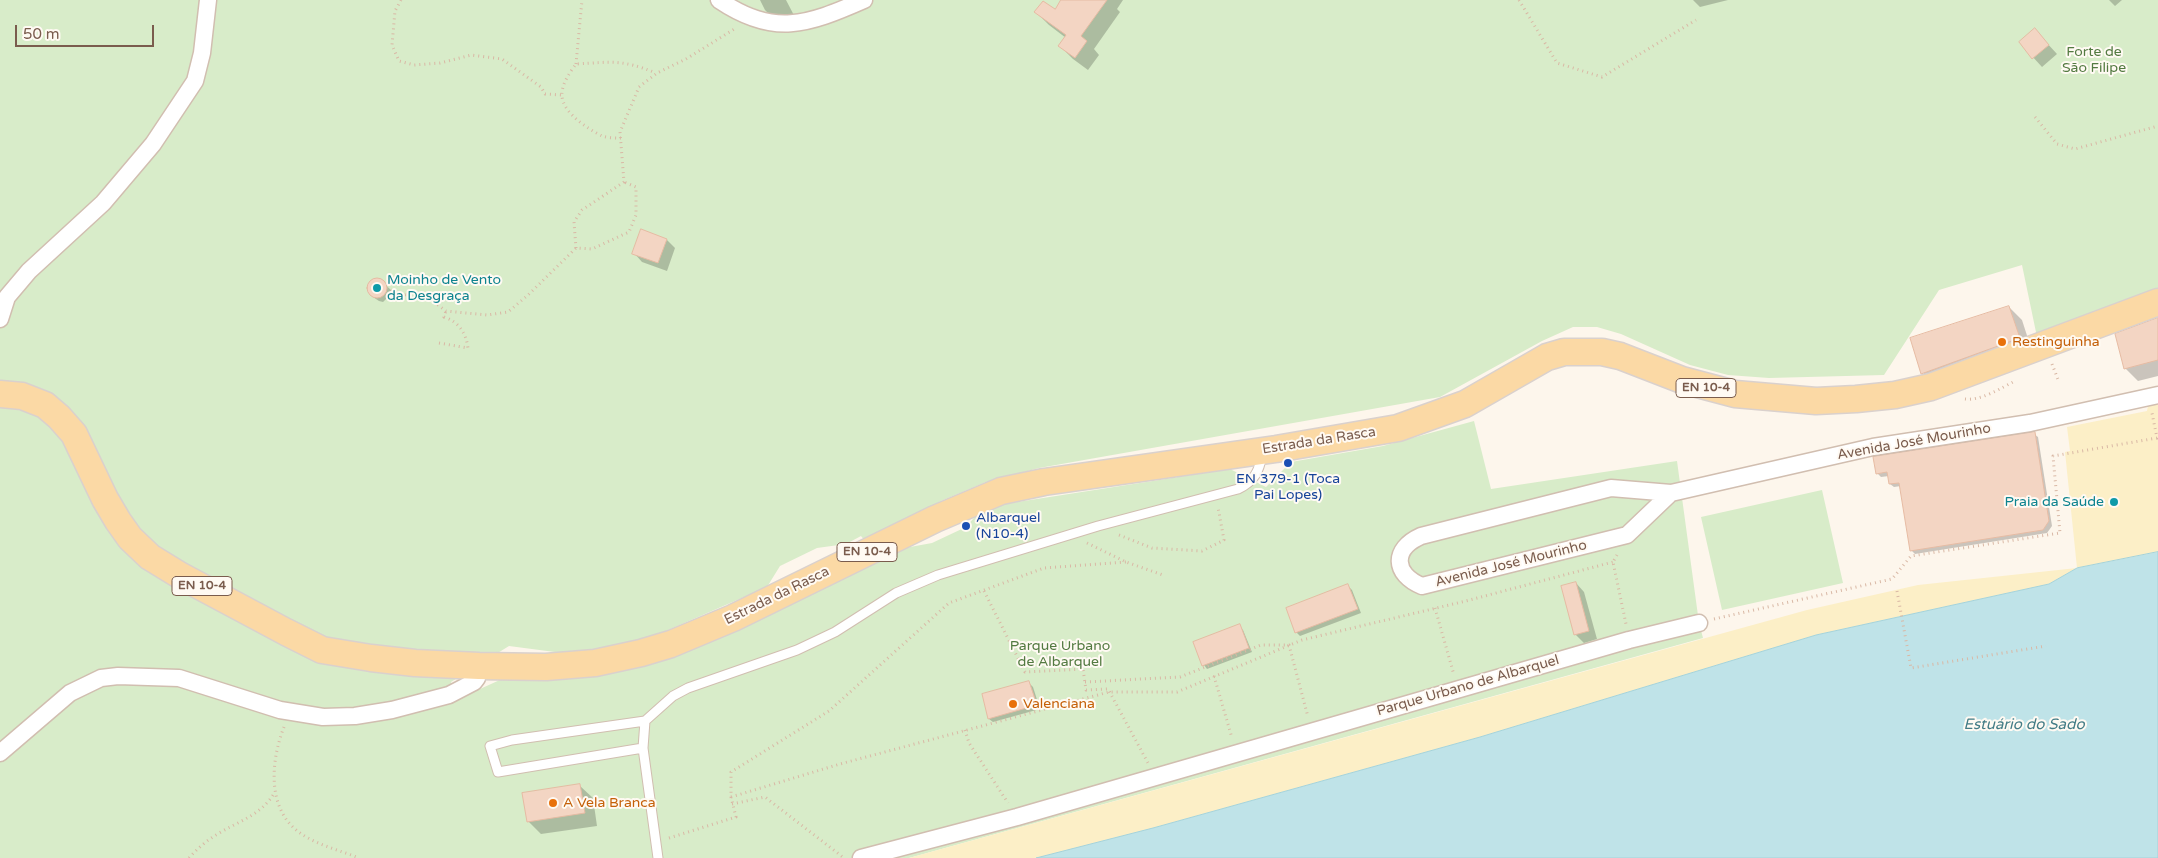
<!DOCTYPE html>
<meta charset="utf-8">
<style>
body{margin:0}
#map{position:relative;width:2158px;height:858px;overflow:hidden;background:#fdf6ec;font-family:"Varela Round",sans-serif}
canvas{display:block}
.scale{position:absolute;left:15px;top:25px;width:139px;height:22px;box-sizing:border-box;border:2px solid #7a5c4d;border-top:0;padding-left:6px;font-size:15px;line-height:18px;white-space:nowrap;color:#7a5c4d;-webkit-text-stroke:4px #fffaf3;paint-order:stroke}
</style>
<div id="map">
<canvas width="2158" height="858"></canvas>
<div class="scale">50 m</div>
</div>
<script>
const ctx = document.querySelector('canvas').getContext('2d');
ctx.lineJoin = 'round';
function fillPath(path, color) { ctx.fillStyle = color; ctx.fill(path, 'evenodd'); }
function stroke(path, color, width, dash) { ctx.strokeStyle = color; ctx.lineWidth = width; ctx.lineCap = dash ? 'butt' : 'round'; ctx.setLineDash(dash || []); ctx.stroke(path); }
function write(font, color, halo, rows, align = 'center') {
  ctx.font = font + ' "Varela Round",sans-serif'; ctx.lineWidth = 4; ctx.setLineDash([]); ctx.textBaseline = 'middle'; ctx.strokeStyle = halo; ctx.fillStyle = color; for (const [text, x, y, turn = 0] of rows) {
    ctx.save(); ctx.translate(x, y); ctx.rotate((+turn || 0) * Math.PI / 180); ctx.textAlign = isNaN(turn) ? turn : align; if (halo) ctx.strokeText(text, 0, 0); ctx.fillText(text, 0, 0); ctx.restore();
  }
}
const green = new Path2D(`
 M0,0H2158V289L2037,337L2022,265L1939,290L1884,375L1769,378L1728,375L1690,365L1621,334L1597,327H1573L1542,341L1440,397L1039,468L986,482L941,501L865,541L861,536L846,544L817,548L780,566L767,587L636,644L570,654L509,646L451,682L458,699L502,679L620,670L899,549L932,543L966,527L980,511L998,505L1230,469L1266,487L1291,462L1383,446L1474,421L1491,489L1677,461L1699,623L1703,638L909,858H0Z
 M1822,490L1843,583L1722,610L1701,517Z`);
const sand = new Path2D(`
 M2158,404V552L2077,568L2049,584L1816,635L1480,737L1153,828L1036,858H909L1807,610L1918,585L2077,568L2065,452L2070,451L2067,427L2147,411L2148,406Z`);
const water = new Path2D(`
 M2158,552V858H1036L1153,828L1480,737L1816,635L2049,584L2077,568Z`);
const shadow = new Path2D(`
 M760,0H786L798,23L782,27L765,10Z
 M1063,0H1123L1117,9L1120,12L1094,49L1099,55L1088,70L1073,59L1060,46L1066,38L1049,25L1036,12L1055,11Z
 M1693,0H1728L1700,7Z
 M2109,0H2122L2115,6Z
 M2035,30L2057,54L2042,67L2020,43Z
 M642,231L667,240L675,248L667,271L642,262L634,253Z
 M375,279H379L391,290L390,295L383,302L379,301L370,295L368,285Z
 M2009,307L2022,320L2032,351L1935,386L1923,373Z
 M2158,320V376L2138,381L2125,368Z
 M2034,434L2038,437L2052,526L2047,533L1915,554L1911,550L1901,486L1894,487L1890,484L1889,476L1881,477L1877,473Z
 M1576,583L1584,592L1597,639L1584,643L1575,634Z
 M1348,586L1352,590L1361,613L1300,636L1296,632Z
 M1239,626L1243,630L1252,652L1207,669L1204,665Z
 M1029,683L1033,687L1040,709L993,722L989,719Z
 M580,786L593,798L597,826L541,834L528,821Z`);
const building = new Path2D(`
 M1061,0H1107L1081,36L1087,41L1075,58L1058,46L1066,35L1034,12L1043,1L1055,9Z
 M2035,28L2049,45L2032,59L2019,42Z
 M641,229L667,239L658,263L632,254Z
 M367 288a10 10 0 1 1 20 0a10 10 0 1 1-20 0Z
 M2009,306L2020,338L1921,374L1910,338Z
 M2158,318V360L2124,369L2115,334Z
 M2035,432L2049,521L2043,530L1910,551L1899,483L1889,484L1887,472L1876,474L1873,457Z
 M1576,582L1589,631L1574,635L1561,586Z
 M1348,584L1358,609L1295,633L1286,608Z
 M1240,624L1249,648L1202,666L1193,642Z
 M1029,681L1037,705L988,719L982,694Z
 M580,784L585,813L527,822L522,793Z`);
const path = new Path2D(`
 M401,0L395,11L392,45L399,61L414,65L440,63L471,55L502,59L541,87L545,94L562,95
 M1519,0L1557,63L1602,77L1696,20
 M576,64L582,0
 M2035,117L2057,144L2075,149L2158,126
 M621,138C615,138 608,138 602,136C588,129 563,113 562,96C561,85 570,72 576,64C612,62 621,59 656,73
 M576,248L574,222L582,210L624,182L620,132L639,87L657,73L686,59L736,28
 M391,290L400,294L429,298L446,311L487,315L508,312L528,295L576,248L592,249L629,232L636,215V187L624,182
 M439,343L468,348C466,333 459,322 444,317L446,311
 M2052,364L2059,382
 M1965,399C1981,401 2001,388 2015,381
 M1119,535L1152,548L1202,551L1224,540L1218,507
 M1087,543L1126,562L1163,575
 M1617,555L1613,562L1626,624
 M984,591L1025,672L1083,669L1086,690L1108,689L1148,763
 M1897,591L1911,668L2046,646
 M1435,608L1454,675
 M1714,619L1892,579L1911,556L2060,533L2053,456L2157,438L2152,413
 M1214,676L1232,738
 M1085,682L1180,677L1261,645H1289L1308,717
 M284,727C271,760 266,809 300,833C317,845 339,850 359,858
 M965,730L969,743L1008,803
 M731,797L840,764L1109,692H1177L1302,640L1466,601L1613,562
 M732,804L765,797L844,858
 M669,838L736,817L731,797V772L829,711L949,603L1044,568L1126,562
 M189,858C197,849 206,841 216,835C238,821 261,816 275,792`);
const lane = new Path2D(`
 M643,748L498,772L490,746L512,740L645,721
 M658,858L643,748L645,721L673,696L688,688L797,650L835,632L896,593L938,575L1098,526L1238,489C1254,481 1259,472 1262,455`);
const street = new Path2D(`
 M719,0C774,37 807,25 864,0
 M0,319L7,297L29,271L103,203L153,144L195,81L202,53L208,0
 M1671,493L1627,535L1422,586C1393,574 1392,549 1421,536L1611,488L1671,493L1873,447L2030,423L2158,395
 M0,753L70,693L101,678L118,676L179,678L280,710L323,717L355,716L392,710L449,695L474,682L477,678L479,666
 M861,858L1017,817L1629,640L1699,623`);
const primary = new Path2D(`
 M0,394L22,396L45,405L59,417L74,434L105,499L118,521L130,538L150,557L181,576L286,632L322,650L371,658L415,663L479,666L546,667L595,663L641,653L671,644L733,618L935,519L1001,491L1044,482L1276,449L1398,428L1465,404L1547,357L1564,352H1602L1620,356L1682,380L1735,394L1816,401L1856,399L1895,395L1931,387L2158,302`);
const markers = [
 [377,288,5,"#0f9aa8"],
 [2002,342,5,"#e8710a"],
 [1288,463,5,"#1a4fb4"],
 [2114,502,5,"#0f9aa8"],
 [966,526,5,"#1a4fb4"],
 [1013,704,5,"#e8710a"],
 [553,803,5,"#e8710a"]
];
const shields = [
 [1706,388,60],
 [867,552,60],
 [202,586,60]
];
const shieldNames = [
 ["EN 10-4",1706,388],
 ["EN 10-4",867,552],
 ["EN 10-4",202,586]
];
const parkNames = [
 ["Forte de",2094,52],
 ["São Filipe",2094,68],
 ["Parque Urbano",1060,646],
 ["de Albarquel",1060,662]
];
const cultureNames = [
 ["Moinho de Vento",387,280],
 ["da Desgraça",387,296],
 ["Praia da Saúde",2104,502,"right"]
];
const foodNames = [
 ["Restinguinha",2012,342],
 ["Valenciana",1023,704],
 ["A Vela Branca",563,803]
];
const streetNames = [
 ["Estrada da Rasca",1319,441,-9],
 ["Avenida José Mourinho",1914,442,-10],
 ["Avenida José Mourinho",1511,564,-14],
 ["Estrada da Rasca",777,596,-26],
 ["Parque Urbano de Albarquel",1468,686,-16]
];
const transitNames = [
 ["EN 379-1 (Toca",1288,479],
 ["Pai Lopes)",1288,495],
 ["Albarquel",976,518,"left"],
 ["(N10-4)",976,534,"left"]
];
const waterNames = [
 ["Estuário do Sado",2024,725]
];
fillPath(green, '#d8ecc9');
fillPath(sand, '#fcefc7');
fillPath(water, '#bfe3e8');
stroke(water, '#a5d3da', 1);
fillPath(shadow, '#0003');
fillPath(building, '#f3d5c3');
stroke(building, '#e6bba3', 1);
stroke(lane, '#d1beb0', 11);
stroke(street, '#d1beb0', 19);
stroke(primary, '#dad1cd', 29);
stroke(path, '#d9b8a5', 3, [1, 4]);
stroke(lane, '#fff', 9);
stroke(street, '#fff', 16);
stroke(primary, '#fbd9a5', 26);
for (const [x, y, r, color] of markers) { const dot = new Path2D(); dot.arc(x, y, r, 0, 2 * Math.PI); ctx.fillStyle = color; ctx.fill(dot); stroke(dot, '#fffaf3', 2); }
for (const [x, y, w] of shields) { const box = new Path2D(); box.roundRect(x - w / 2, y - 9.5, w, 19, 4); ctx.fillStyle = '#fffaf3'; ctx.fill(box); stroke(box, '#7a5c4d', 1); }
write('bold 12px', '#7a5c4d', null, shieldNames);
write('14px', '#537a41', '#fffaf3', parkNames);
write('14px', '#0d838f', '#fffaf3', cultureNames, 'left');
write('14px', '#c56008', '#fffaf3', foodNames, 'left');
write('14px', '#7a5c4d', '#fffaf3', streetNames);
write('14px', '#164399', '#fffaf3', transitNames);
write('italic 15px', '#437c86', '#fffaf3', waterNames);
</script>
